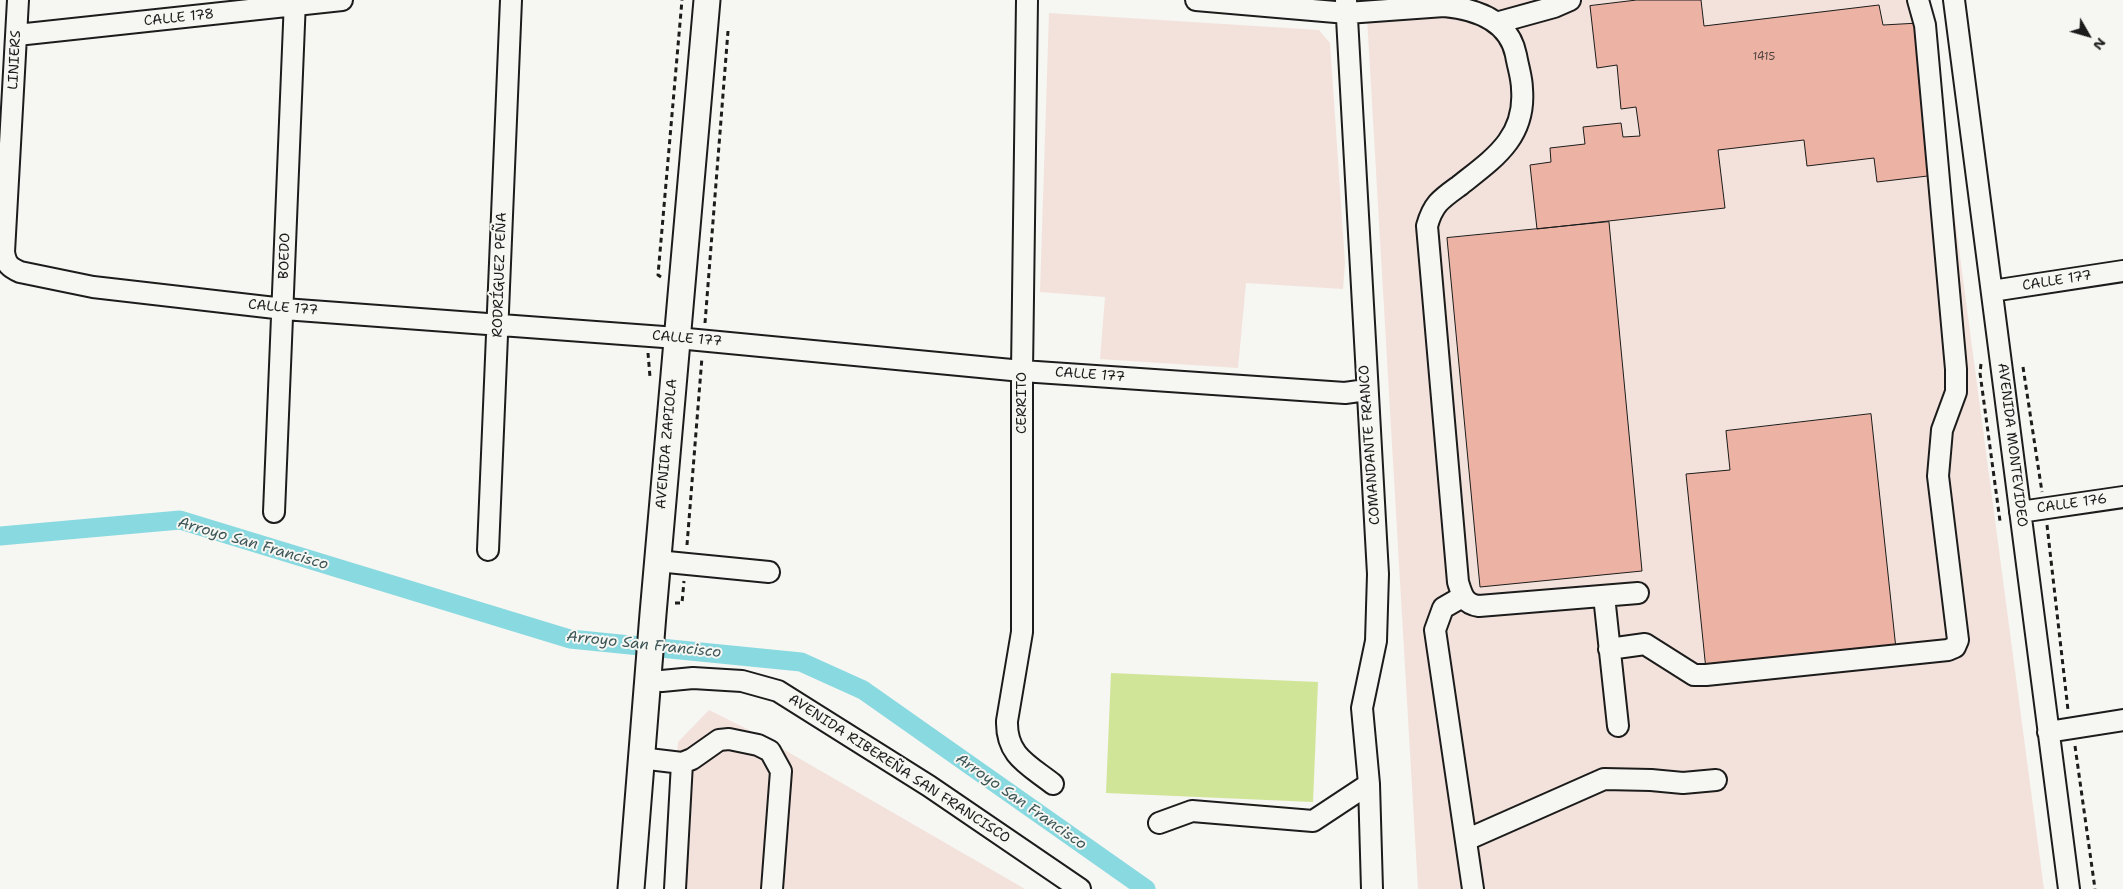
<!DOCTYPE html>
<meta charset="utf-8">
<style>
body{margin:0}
#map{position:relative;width:2123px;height:889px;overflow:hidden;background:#f6f6f2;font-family:"Shantell Sans",sans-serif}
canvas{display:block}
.north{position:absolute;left:2063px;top:10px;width:50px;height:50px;-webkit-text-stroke:4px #f6f6f2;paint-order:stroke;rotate:128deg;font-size:14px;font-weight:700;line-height:20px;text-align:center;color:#1c1c1c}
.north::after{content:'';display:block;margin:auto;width:18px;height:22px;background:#1c1c1c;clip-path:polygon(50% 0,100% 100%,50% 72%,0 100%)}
</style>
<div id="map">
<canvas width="2123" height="889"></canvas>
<div class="north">N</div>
</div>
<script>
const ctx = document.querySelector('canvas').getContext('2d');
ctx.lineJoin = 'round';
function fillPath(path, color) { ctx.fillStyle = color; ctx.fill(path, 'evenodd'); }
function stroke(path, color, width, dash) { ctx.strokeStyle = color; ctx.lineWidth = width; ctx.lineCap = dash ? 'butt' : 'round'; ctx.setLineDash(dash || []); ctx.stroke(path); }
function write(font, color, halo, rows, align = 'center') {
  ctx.font = font + ' "Shantell Sans",sans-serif'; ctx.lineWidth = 4; ctx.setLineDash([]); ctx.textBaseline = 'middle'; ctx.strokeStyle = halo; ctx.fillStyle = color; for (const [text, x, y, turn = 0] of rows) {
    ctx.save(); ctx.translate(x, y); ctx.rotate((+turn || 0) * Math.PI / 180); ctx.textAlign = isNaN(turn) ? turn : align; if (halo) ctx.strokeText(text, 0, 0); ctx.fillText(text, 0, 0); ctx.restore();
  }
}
const built = new Path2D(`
 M1366,0H1926L2044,889H1418Z
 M1049,13L1319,30L1330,43L1345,263L1343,289L1246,283L1238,368L1100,359L1105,297L1040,292Z
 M709,710L757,734L1025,889H664L678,742Z`);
const green = new Path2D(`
 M1111,673L1318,682L1313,802L1106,793Z`);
const canal = new Path2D(`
 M0,536L180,520L570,639L801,662L863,690L1146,889`);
const building = new Path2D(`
 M1637,0H1701L1704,26L1879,5L1883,25L1919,23L1936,175L1877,182L1874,158L1807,166L1804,140L1718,150L1725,208L1537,229L1530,165L1551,162L1550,148L1585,144L1583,127L1621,123L1623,137L1640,136L1636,107L1621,109L1617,65L1597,68L1590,6Z
 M1609,222L1642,571L1480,587L1447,238Z
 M1871,414L1896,649L1706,670L1686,474L1730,470L1726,431Z`);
const path = new Path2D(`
 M661,277L658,275L682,0
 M705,323L728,31
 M648,353L650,377
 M1981,364L1980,373L2000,521
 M2023,367L2042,492
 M2047,525L2068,710
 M687,545L702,357
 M675,603H682L684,581
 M2075,746L2095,889`);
const minor = new Path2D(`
 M18,0L4,252C6,264 9,267 20,272L93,287L284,309L677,338L1022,371L1345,393L1366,390
 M1027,0L1022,371V632L1007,721C1006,756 1029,765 1053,784
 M1196,0L1347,13L1444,6C1476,9 1509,20 1516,55C1518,67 1522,78 1522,89C1526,138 1493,159 1459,186C1441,199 1433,204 1427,226L1458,582C1462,595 1464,604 1479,606L1638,593
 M1346,0L1378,574L1376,641L1362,708L1369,784L1372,889
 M1954,0L2069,889
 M1496,23L1554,7L1570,0
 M17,35L342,0
 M1992,291L2123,271
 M274,512L295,0
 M2020,512L2123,497
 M488,550L511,0
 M657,561L769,572
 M1604,596L1618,726
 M1462,597L1443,608L1435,630L1473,889
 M1609,649L1645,644L1694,675H1706L1948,650L1955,647L1958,640L1938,476L1942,430L1956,392V369L1925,25L1918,0
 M647,680L662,681L693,678L742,681L778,691L929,786L1080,889
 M2048,732L2123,720
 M640,758L682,763L692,759L719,740L729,739L758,745L770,751L781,771L772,889
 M1159,823L1192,811L1313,821L1369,784
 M1466,840L1604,779L1651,780L1683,783L1716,780
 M675,889L682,763`);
const major = new Path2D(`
 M631,889L653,614L707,0`);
const numberNames = [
 ["1415",1764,57]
];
const streetNames = [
 ["CALLE 178",179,18,-6],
 ["LINIERS",15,60,-87],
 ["BOEDO",285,256,-88],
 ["RODRÍGUEZ PEÑA",500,275,-88],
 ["CALLE 177",2057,281,-9],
 ["CALLE 177",283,308,5],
 ["CALLE 177",687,339,5],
 ["CALLE 177",1090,375,4],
 ["CERRITO",1022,403,-90],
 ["AVENIDA ZAPIOLA",667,444,-85],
 ["COMANDANTE FRANCO",1370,445,-94],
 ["AVENIDA MONTEVIDEO",2012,445,83],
 ["CALLE 176",2072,504,-8],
 ["AVENIDA RIBEREÑA SAN FRANCISCO",899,769,33]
];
const waterNames = [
 ["Arroyo San Francisco",253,544,16],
 ["Arroyo San Francisco",644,645,6],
 ["Arroyo San Francisco",1021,802,35]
];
fillPath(built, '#f3e2db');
fillPath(green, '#d1e599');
stroke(canal, '#88d9e0', 19);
fillPath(building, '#ecb3a4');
stroke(building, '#1c1c1c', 1);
stroke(minor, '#1c1c1c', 24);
stroke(major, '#1c1c1c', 29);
stroke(path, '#1c1c1c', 3, [5, 4]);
stroke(minor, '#f6f6f2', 20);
stroke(major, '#f6f6f2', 25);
write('11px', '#50423e', null, numberNames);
write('14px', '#1c1c1c', '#f6f6f2', streetNames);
write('italic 15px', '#3c5557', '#f6f6f2', waterNames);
</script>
